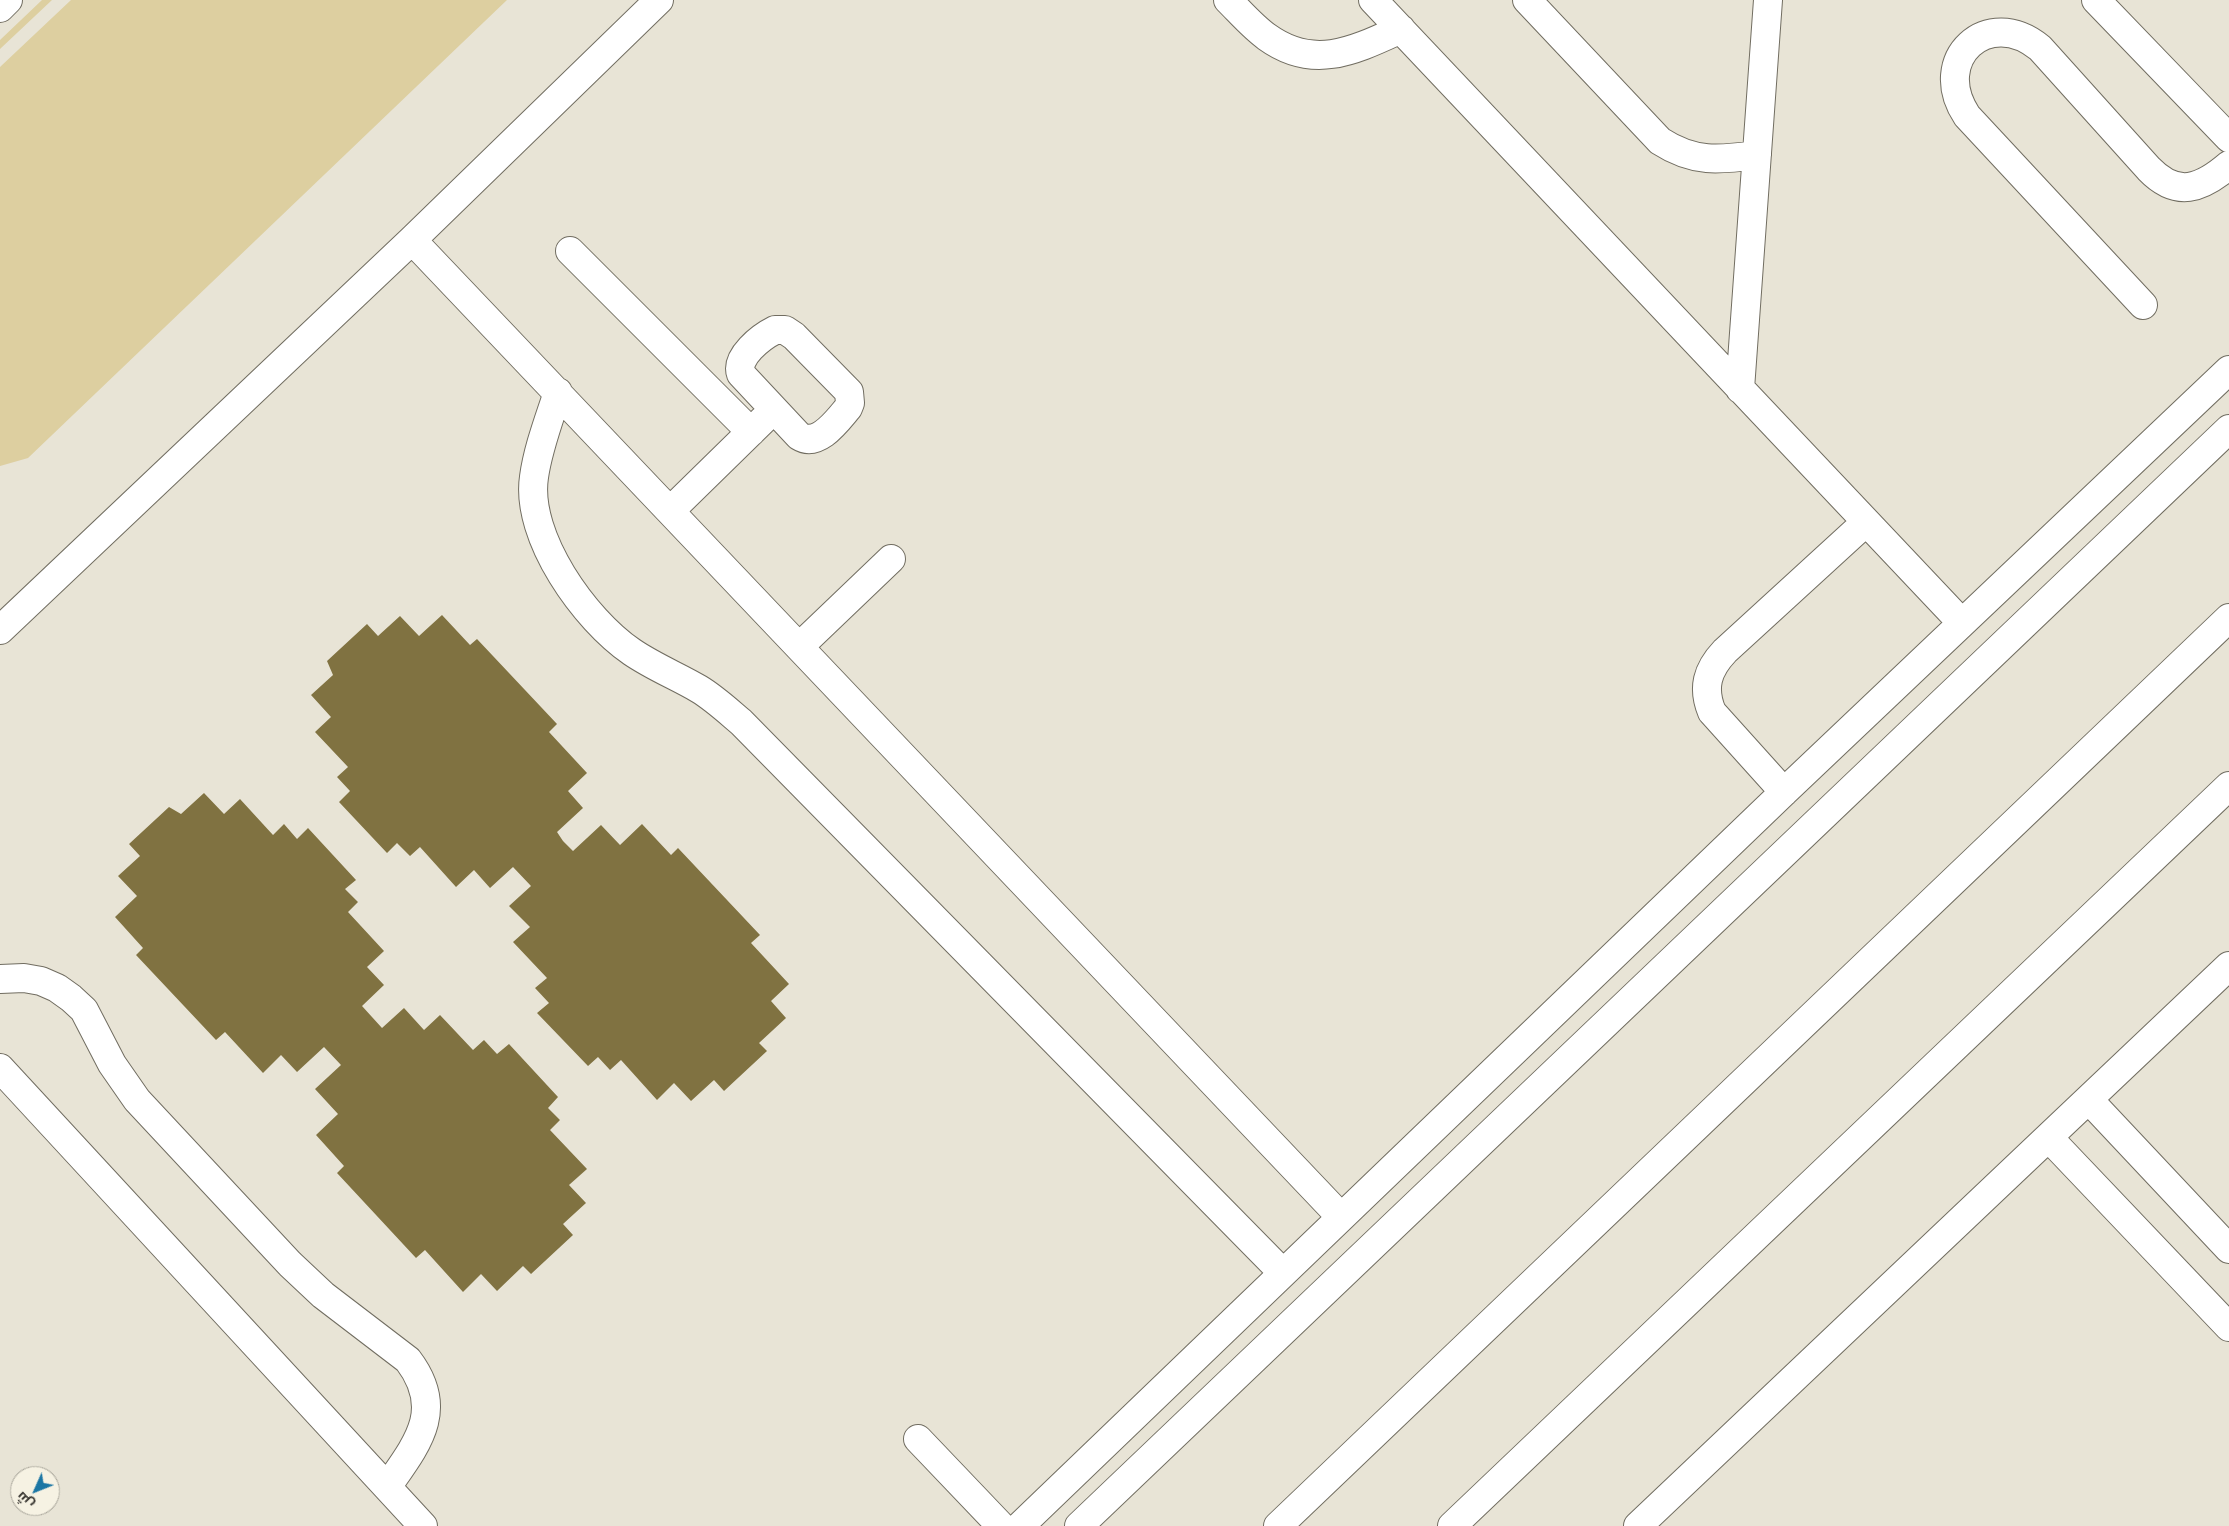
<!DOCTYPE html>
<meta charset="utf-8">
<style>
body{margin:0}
#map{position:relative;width:2229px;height:1526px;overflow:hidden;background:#e8e4d6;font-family:"Space Grotesk",Cairo,sans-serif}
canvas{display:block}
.north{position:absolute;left:10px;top:1466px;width:50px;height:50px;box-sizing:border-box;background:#f6f2e3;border:1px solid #a9a69b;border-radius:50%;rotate:226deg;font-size:14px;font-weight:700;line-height:20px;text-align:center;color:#36342f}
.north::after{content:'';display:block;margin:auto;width:18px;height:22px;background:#1b76a4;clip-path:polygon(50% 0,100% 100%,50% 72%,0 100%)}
</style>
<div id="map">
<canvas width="2229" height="1526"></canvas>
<div class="north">ش</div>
</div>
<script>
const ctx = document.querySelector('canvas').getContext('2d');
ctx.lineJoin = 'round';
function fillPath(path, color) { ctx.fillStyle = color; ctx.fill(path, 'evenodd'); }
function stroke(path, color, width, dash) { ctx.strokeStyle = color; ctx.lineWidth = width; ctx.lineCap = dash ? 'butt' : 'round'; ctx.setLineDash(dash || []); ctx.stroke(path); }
const green = new Path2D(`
 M42,0H52L0,49V40Z
 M71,0H507L28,458L0,466V67Z`);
const building = new Path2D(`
 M442,615L470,645L477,639L557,724L549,732L587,773L568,791L583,808L557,832L563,841L573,851L601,825L620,845L642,824L671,855L678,848L760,935L751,943L789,984L771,1001L786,1018L759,1043L767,1051L724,1091L714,1080L691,1101L674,1083L657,1100L621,1060L610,1070L598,1057L588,1066L537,1013L549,1003L535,988L547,978L513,942L530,927L509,906L531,886L513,867L490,888L474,870L456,887L420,847L410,856L397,843L387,853L339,802L350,791L337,777L348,767L315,732L331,717L311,695L333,675L327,661L367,624L378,636L400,616L419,636Z
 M204,793L224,814L240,799L273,835L284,824L297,839L308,828L356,880L345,889L358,902L348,912L384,951L367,967L384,985L362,1006L382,1028L404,1008L424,1030L440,1015L473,1050L484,1040L497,1054L509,1044L558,1097L548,1108L560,1120L550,1130L587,1169L569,1185L586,1203L563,1224L573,1235L531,1274L523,1266L497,1291L481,1274L463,1292L425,1250L416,1258L337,1173L344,1166L316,1135L338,1114L315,1089L341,1065L324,1047L297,1072L281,1055L263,1073L225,1032L216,1040L136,955L143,948L115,917L137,896L118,876L140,856L129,844L169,807L181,814Z`);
const minor = new Path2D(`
 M1228,0C1241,13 1253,27 1267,37C1314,71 1355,50 1401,29
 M1373,0L1962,623
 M1527,0L1660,141C1694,163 1719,160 1757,155
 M2096,0L2229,138
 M0,8L8,0
 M412,240L1341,1217
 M570,251L751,432
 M2143,305L1967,116C1929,59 1988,5 2040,48L2149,169C2177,198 2201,189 2229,165
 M775,330H785L794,336L849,392L850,403L848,408C837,421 818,448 799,436L741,374C735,357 761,337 775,330Z
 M1740,389L1768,0
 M558,392C549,420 538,448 534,477C525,537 585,620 632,652C654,667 677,676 699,689C714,698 728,711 741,722L1283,1273
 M670,511L763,420
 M0,630L412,240L659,0
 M799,647L891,559
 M1784,792L1712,712C1702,688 1707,670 1725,651L1866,522
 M0,979L24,978L41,981L57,988L71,998L84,1010L112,1064L137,1100L290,1264L323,1295L408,1360C446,1410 417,1444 387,1487
 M0,1068L423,1526
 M2089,1100L2229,1249
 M2049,1138L2229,1327
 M918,1439L1001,1526
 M1020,1526L1784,792L2229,370
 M1079,1526L2229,429
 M1278,1526L2229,618
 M1452,1526L2229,786
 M1638,1526L2229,966`);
fillPath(green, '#ddcfa0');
fillPath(building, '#807241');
stroke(minor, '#716d61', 30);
stroke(minor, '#fff', 28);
</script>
